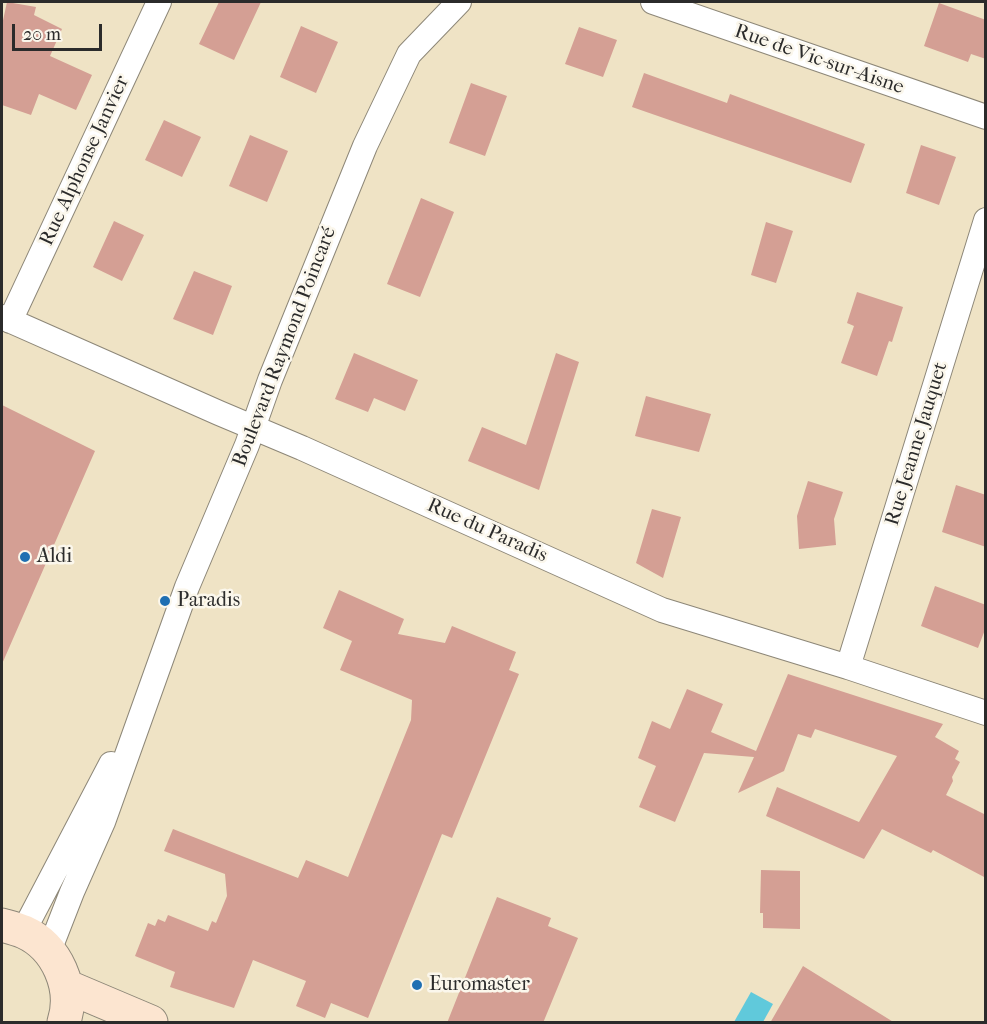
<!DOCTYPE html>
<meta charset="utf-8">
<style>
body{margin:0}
#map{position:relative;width:987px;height:1024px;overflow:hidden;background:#efe3c5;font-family:"IM FELL French Canon",serif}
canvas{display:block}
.frame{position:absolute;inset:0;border:3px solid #2b2b2b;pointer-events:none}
.scale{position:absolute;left:12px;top:24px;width:90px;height:27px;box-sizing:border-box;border:3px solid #2b2b2b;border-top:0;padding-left:8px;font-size:18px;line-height:21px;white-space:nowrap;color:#2b2b2b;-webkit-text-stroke:4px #fbf7ec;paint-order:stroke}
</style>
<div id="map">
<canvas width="987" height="1024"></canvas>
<div class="frame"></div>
<div class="scale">20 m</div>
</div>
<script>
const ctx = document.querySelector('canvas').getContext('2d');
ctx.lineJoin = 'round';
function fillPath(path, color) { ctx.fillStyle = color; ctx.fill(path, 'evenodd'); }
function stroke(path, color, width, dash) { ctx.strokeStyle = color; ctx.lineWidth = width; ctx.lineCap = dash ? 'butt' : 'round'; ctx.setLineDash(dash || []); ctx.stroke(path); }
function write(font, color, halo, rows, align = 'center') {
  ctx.font = font + ' "IM FELL French Canon",serif'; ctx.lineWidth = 5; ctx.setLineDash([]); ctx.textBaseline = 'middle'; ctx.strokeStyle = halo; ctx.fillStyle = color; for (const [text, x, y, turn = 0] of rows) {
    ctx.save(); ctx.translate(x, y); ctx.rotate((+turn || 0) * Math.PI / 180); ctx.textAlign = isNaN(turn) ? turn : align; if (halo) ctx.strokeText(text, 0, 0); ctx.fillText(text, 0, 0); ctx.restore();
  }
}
const water = new Path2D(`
 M751,992L773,1004L763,1022H734Z`);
const building = new Path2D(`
 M7,2L36,7L34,15L62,29L50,56L92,75L76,110L39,94L31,115L2,105V25Z
 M219,2H261L234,60L199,44Z
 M939,3L986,20V59L971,54L968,62L924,46Z
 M301,26L338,42L316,93L280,77Z
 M579,27L617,40L603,77L565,64Z
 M644,73L727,103L730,94L865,144L851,183L632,107Z
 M471,83L507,96L485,156L449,143Z
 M164,120L201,137L182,177L145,160Z
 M250,135L288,151L267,202L229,186Z
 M921,145L956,157L939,205L906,193Z
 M421,198L454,212L420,297L387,284Z
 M114,221L144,235L122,281L93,267Z
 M766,222L793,231L776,283L751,275Z
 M194,271L232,286L213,335L173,319Z
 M857,292L903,307L892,342L889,341L877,376L841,363L854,326L847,323Z
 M354,353L418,380L405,411L374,398L368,412L335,399Z
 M556,353L579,362L539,490L468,461L482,427L526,445Z
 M646,396L711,414L699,452L635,436Z
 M2,405L95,451L2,664Z
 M808,481L843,492L834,519L836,545L799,549L797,516Z
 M956,485L986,495V547L942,532Z
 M652,509L681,517L663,578L636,563Z
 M935,586L986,605V627L978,648L921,626Z
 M339,590L404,619L398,634L445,643L452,626L516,652L509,670L519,674L452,838L442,834L368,1018L331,1003L325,1018L296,1006L306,981L253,960L234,1008L170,987L175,972L135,956L148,923L155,926L158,919L165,922L168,915L208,931L212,921L216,923L227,896L225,874L164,851L173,829L298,878L306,860L348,877L411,720L412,700L340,670L352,641L323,628Z
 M788,674L943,724L935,737L959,751L955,759L960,762L952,777L953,781L946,795L986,815V878L933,850L931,853L882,829L864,859L766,816L777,787L859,822L897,756L815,729L811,738L798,734L784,771L738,793L754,757L704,753L675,822L639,807L656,766L638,758L652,721L670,729L687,689L723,704L711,732L756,751Z
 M761,870L800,871V929L763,928V913H760Z
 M497,897L551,918L548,926L578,938L543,1023H447Z
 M803,966L895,1023H770Z`);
const minor = new Path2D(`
 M653,2L986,117
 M2,317L219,413L302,448L662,610L848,667L986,713
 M10,321L159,2
 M848,667L986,220
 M23,932L111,764
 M49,951L72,892L103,822L187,587L247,445L270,380L365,146L409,54L459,2`);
const secondary = new Path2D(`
 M2,925C9,927 17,929 24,932C57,947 75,988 64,1022
 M66,986L151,1022`);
const markers = [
 [25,557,6,"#1f6fb2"],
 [165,601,6,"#1f6fb2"],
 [417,985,6,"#1f6fb2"]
];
const streetNames = [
 ["Rue de Vic-sur-Aisne",819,60,19],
 ["Rue Alphonse Janvier",85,161,-65],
 ["Boulevard Raymond Poincaré",285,347,-69],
 ["Rue Jeanne Jauquet",917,444,-73],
 ["Rue du Paradis",487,531,24]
];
const poiNames = [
 ["Aldi",37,557],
 ["Paradis",177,601],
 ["Euromaster",429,985]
];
fillPath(water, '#60c9db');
fillPath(building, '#d49f94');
stroke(minor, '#8d8778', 26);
stroke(secondary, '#8d8778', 35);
stroke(minor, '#fff', 24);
stroke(secondary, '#fce5d0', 33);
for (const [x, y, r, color] of markers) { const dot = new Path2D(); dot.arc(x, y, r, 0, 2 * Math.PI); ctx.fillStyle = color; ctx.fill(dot); stroke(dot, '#fbf7ec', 2); }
write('20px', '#2b2b2b', '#fbf7ec', streetNames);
write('20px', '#2b2b2b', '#fbf7ec', poiNames, 'left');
</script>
